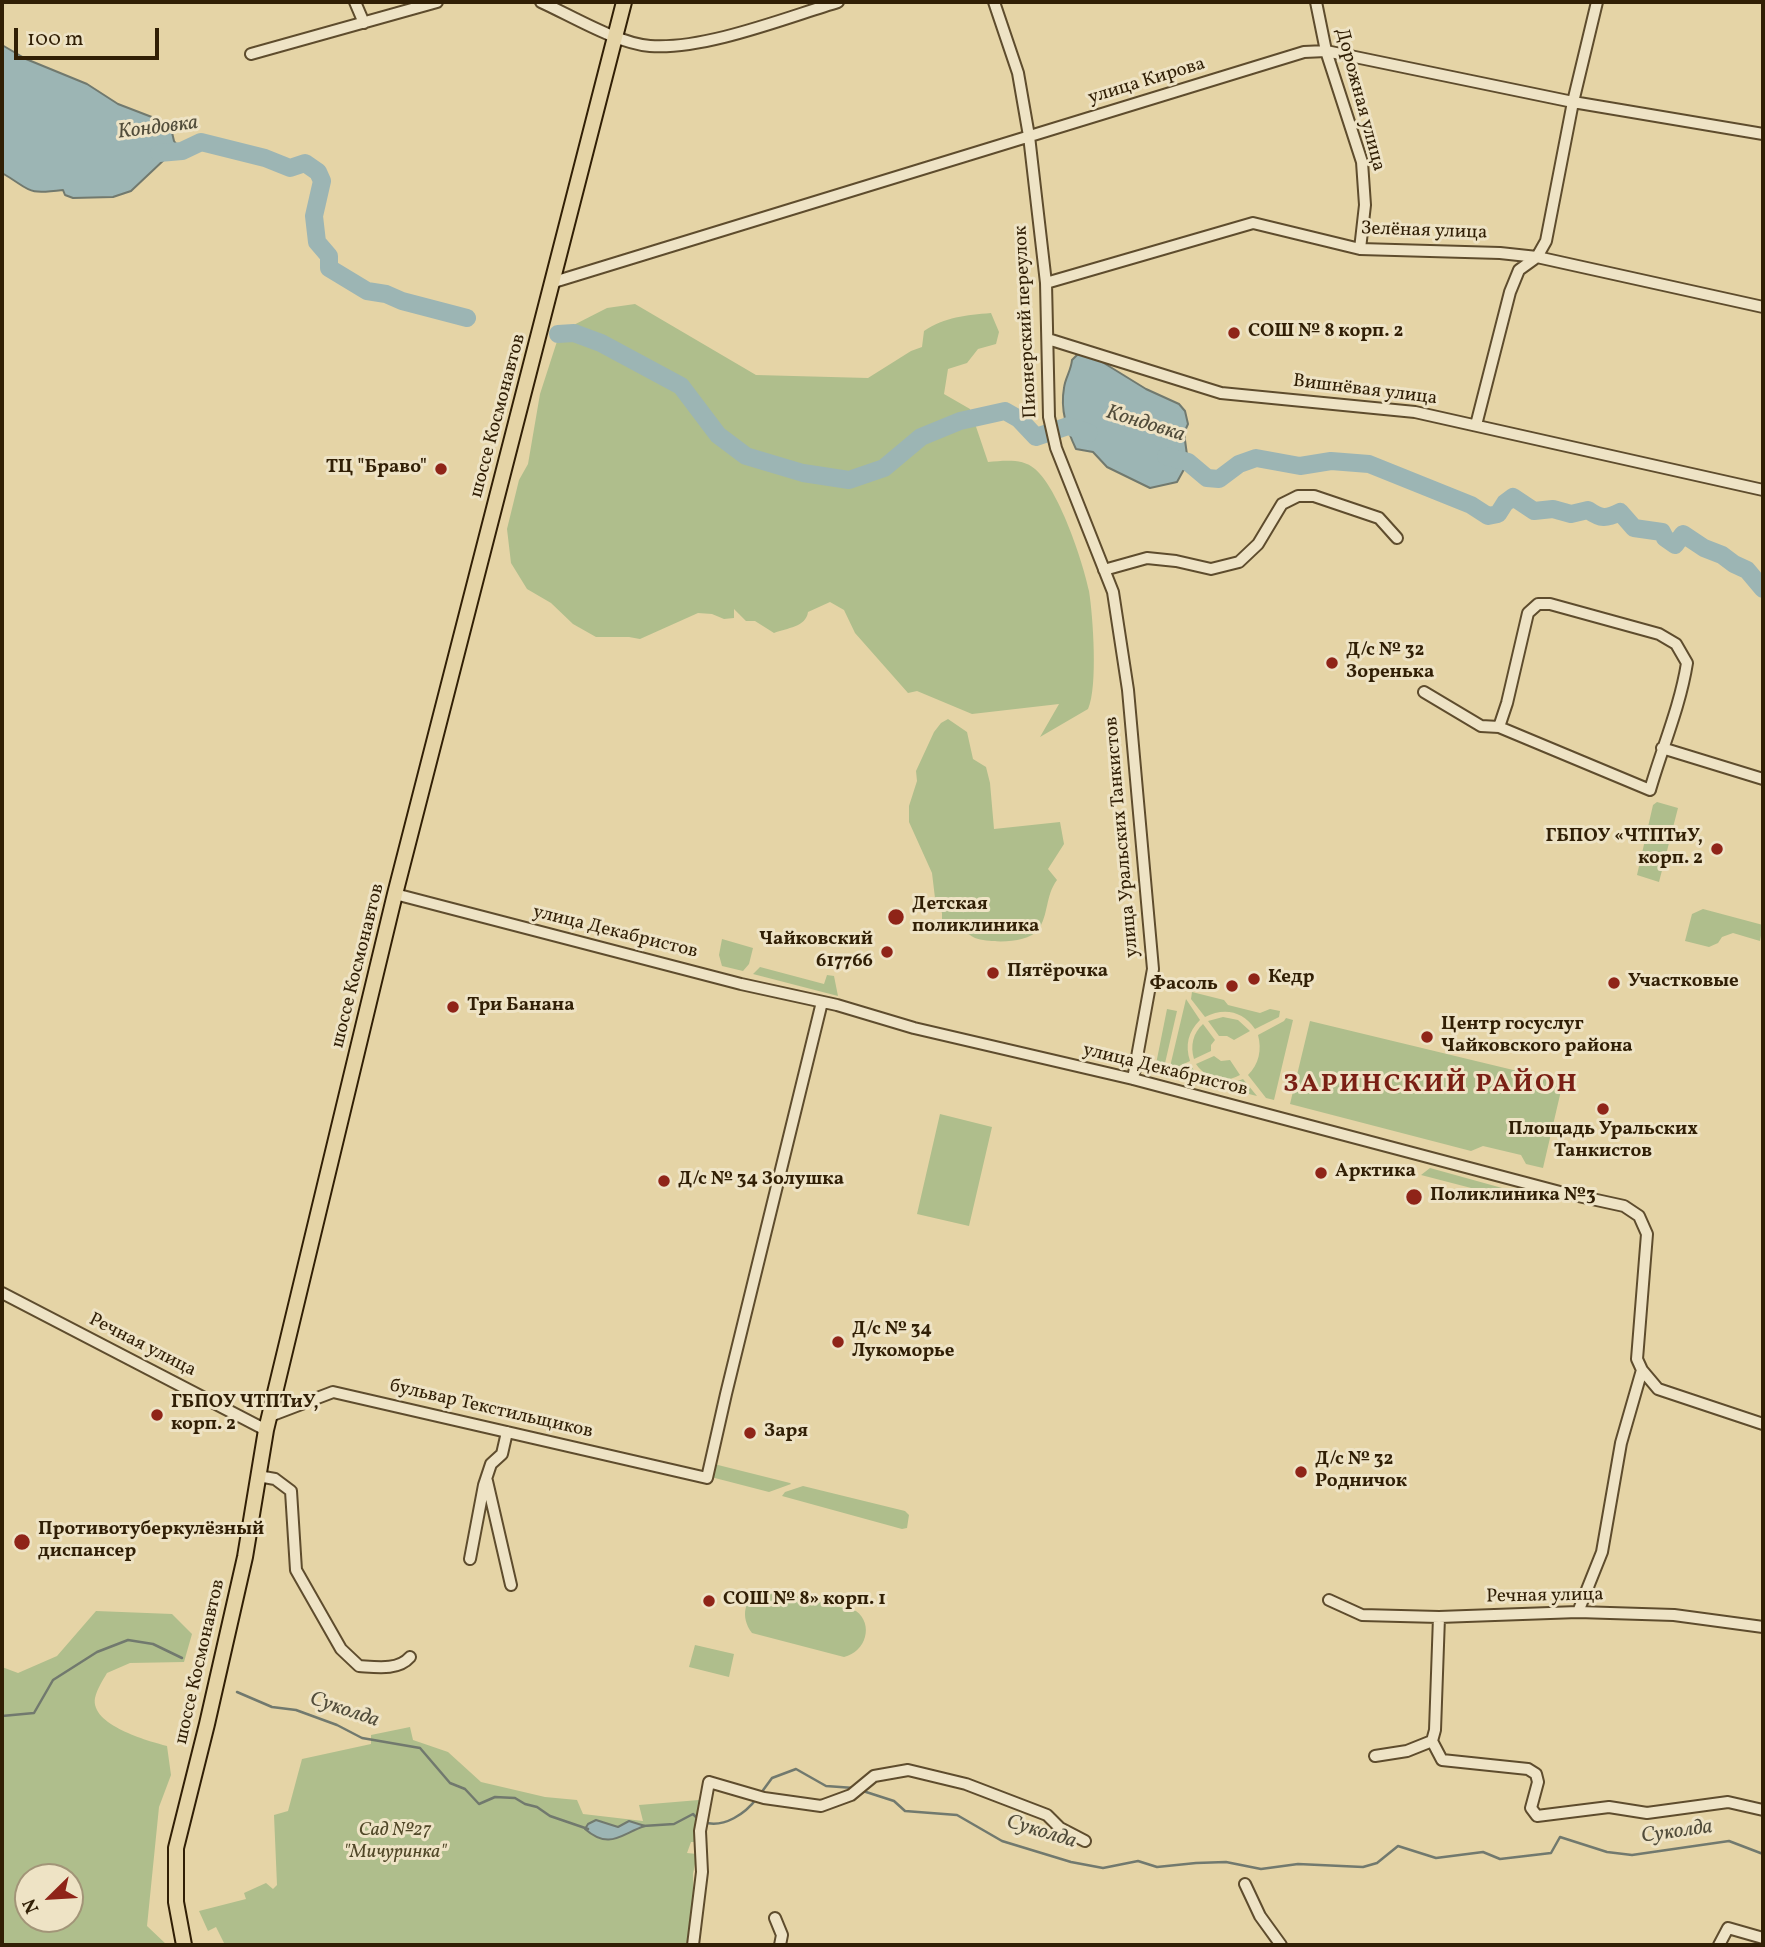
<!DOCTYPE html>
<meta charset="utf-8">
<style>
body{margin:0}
#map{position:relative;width:1765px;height:1947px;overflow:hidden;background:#e5d4a6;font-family:Vollkorn,serif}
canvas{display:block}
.frame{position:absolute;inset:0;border:4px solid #311f05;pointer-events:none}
.north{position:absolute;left:14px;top:1863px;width:70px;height:70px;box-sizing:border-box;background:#eee3c5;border:2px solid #a29578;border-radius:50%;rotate:246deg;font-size:19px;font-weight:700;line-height:28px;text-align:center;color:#311f05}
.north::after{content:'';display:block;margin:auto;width:24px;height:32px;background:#8f2418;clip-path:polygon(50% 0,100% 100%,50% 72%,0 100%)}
.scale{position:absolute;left:14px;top:28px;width:145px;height:32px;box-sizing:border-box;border:4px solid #311f05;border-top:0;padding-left:9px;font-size:21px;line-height:24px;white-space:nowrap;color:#311f05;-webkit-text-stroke:5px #eee3c5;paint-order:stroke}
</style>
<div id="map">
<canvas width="1765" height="1947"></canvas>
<div class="frame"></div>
<div class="north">N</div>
<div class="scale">100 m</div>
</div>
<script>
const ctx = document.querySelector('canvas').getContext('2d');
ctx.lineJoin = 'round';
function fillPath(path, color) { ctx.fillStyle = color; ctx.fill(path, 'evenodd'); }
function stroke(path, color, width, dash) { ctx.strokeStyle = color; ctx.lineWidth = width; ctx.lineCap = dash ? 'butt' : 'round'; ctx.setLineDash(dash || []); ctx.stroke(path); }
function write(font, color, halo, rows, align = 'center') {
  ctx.font = font + ' Vollkorn,serif'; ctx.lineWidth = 6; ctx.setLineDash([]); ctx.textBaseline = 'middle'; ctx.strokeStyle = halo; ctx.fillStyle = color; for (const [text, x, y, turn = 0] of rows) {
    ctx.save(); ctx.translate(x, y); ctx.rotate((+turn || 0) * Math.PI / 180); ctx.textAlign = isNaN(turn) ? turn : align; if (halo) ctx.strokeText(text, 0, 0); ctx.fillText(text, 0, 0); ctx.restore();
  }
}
const green = new Path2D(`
 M635,304L756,375L868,378L911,351L922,347L924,331C945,317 966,315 991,313L999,332L996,344L978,349L967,363L948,369L944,394L970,409L988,462C1004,461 1022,458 1035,469C1058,488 1083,561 1089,591C1093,616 1098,687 1088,709L1040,737L1059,704L972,714L917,691L908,693L855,633L844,610L830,602L808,612C806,627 787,628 774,633L755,621H746L734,609V618L724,619L712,614L698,613L640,639L629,637H596L573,624L551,603L527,589L511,563L507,529L519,480L528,464L540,394L560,332L607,308Z
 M948,719L967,732L973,759L986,767L990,783L994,829L1060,822L1064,844L1048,869L1057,880C1045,896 1049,915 1038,930C1027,944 990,943 975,938C970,936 966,931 961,930C953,927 948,927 942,921V913L935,898L932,873L909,822V806L917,781L916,771L934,732L941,723Z
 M1657,802L1678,808L1659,882L1637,875L1653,805Z
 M1703,909L1763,925L1760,941L1733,933L1722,937L1718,943L1709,947L1685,941L1692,914Z
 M722,939L753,948L749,964L743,971L722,966L719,955Z
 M760,967L824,984L827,975L834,976L838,996L753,974Z
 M1192,992L1224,1000L1228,1005L1260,1013L1270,1009L1280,1011L1279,1017L1255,1029C1243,1011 1224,1007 1205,1017L1191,999Z
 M1186,999L1200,1020C1188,1032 1185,1045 1190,1061L1169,1071Z
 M1167,1009L1177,1011L1163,1072L1155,1069Z
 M1223,1017L1238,1020L1250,1031L1234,1040L1227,1036H1219L1208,1021Z
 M1286,1018L1293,1020L1274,1100L1266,1098L1248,1075C1259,1064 1262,1050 1258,1035L1284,1021Z
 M1310,1021L1563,1082L1543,1168L1526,1164L1521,1155L1483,1146L1471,1151L1290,1104Z
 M1203,1024L1215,1040L1211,1045V1051L1194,1059C1190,1046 1193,1033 1203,1024Z
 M1214,1056L1221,1061L1230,1060L1240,1075C1224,1084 1207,1080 1196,1064Z
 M1191,1066C1204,1085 1223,1088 1243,1079L1257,1096L1172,1075Z
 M940,1114L992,1127L969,1226L917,1214Z
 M1430,1168L1531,1196L1529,1203L1421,1175Z
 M714,1464L790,1483L791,1484L769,1492L711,1477Z
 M803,1486L905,1511L909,1515L907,1528L902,1529L782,1496L785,1492Z
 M761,1588L856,1611C874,1624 866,1652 844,1657L752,1633C740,1617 744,1599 761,1588Z
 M96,1611L172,1614L192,1634L184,1662L130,1663L107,1673C103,1680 97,1689 95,1698C90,1725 148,1741 167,1746L171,1775L159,1807L147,1926L167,1945H2V1667L18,1673L57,1656ZM28,1877H70V1919H28Z
 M695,1645L734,1654L729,1677L689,1667Z
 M410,1727L413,1740L448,1752L481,1782L545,1797L577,1800L583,1814L643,1821L639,1805L699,1800L695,1842H691L687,1853L697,1854L693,1874L694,1908L688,1945H225L216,1927L208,1931L199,1911L246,1899L244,1893L266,1883L273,1889L277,1885L274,1815L288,1811L302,1759L371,1744V1735Z`);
const water = new Path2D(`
 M2,45L26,59L87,84L118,104L170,124L174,141L182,151L166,158L131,191L113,197L73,198L65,195L63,190C24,195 32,190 2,173Z
 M1086,352L1146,389L1179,404L1185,411L1188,424L1184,433L1188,462L1177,482L1150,488L1107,467L1093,452L1076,449C1067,430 1060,410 1064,388C1065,378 1071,371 1072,360L1079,353Z
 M596,1820L618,1827L629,1821L645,1826C622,1833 610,1851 585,1829L588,1824Z`);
const stream = new Path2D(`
 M237,1692L272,1707L296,1710L337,1725L362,1738L420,1748L450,1783L465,1789L479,1804L495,1797L515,1798L525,1804L537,1807L550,1816L588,1829
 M2,1716L34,1713L53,1680L97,1652L128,1640L153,1644L182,1658
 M863,1791L894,1801L905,1811L957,1815L1002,1841L1071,1862L1103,1868L1138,1861L1157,1867L1196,1863L1226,1862L1261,1869L1298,1864L1363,1867L1377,1863L1398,1846L1436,1858L1483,1852L1500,1859L1551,1853L1560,1837L1607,1852L1632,1855L1729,1841L1763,1854
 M761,1793L772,1778L796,1769L826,1786L854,1788
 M703,1822C724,1829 746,1813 757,1798
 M643,1826L674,1824L693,1814L698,1819`);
const river = new Path2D(`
 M159,153L182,151L201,142L265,158L290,168L305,163L318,172L322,181L314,216L317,242L329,256V268L367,291L386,294L402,301L467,318
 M558,334L574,333L601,343L681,386L718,435L746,456L803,473L849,480L884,468L921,437L960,421L1005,411L1019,419L1036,437L1068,426L1089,433
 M1166,456L1188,462L1207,478L1219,479L1239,464L1256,458L1300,466L1331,461L1369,464L1471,505L1488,516L1498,514L1505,503L1513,497L1534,511L1553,509L1571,514L1588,510C1601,519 1606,519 1620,512L1634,528L1662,532L1665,538L1675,545L1683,534L1704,548L1722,555L1734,564L1747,570L1763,589`);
const minor = new Path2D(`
 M355,2L364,23
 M541,2C572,16 616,43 650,46C705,50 785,18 838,2
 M994,2L1018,73L1029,136L1046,283L1049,417L1056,448L1113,592L1128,690L1153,969L1133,1079
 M1316,2L1326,51L1362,162L1365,205L1360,249
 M251,54L437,2
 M554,282L1304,52L1326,51L1573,102L1763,134
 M1046,283L1253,223L1360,249L1500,253L1537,257L1763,307
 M1048,339L1221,393L1415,412L1763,490
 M1476,425L1510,292L1519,270L1537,257L1546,241L1573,102L1597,2
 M1104,570L1147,558L1176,561L1211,569L1239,562L1258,544L1282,504L1298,496H1314L1379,518L1397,538
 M1424,692L1481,726L1499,727L1650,790C1662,748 1680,707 1687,663L1676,644L1659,634L1550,604H1538L1528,613L1507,703L1499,727
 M1662,748L1763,779
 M395,894L741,984L837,1005L914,1028L1133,1079L1560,1192L1624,1206L1639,1216L1647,1234L1637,1359L1642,1370L1658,1389L1763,1424
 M2,1293L266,1430
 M270,1416L333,1392L707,1478L726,1394L822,1002
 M258,1476L275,1479L291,1491L296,1570L341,1649L359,1666C375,1667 398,1671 410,1657
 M487,1481L511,1585
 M470,1559L484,1485L491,1464L502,1454L507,1432
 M1329,1600L1362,1615L1439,1617L1578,1612L1674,1615L1763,1627
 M1578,1612L1602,1552L1621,1443L1642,1370
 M1432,1741L1442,1760L1528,1769L1536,1774L1538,1782L1531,1808L1537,1816L1609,1807L1647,1813L1728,1802L1763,1810
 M1375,1756L1407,1751L1432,1741L1435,1730L1439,1617
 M1245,1884L1260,1916L1281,1945
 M775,1918L782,1935L780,1945
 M693,1945L702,1872L700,1831L709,1782L764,1798L821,1806L851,1795L874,1776L908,1770L966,1784L1047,1815L1060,1828L1085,1841
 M1719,1945L1728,1928L1763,1938`);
const major = new Path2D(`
 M184,1945L176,1902V1848L207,1724L245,1557L266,1430L395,894L624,2`);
const markers = [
 [1234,333,7,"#8f2418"],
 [441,469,7,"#8f2418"],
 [1332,663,7,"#8f2418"],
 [1717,849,7,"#8f2418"],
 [896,917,9,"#8f2418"],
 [887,952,7,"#8f2418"],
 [993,973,7,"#8f2418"],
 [1254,979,7,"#8f2418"],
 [1614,983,7,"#8f2418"],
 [1232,986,7,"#8f2418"],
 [453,1007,7,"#8f2418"],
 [1427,1037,7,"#8f2418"],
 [1603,1109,7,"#8f2418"],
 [1321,1173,7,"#8f2418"],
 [664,1181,7,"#8f2418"],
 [1414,1197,9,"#8f2418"],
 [838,1342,7,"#8f2418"],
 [157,1415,7,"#8f2418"],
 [750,1433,7,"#8f2418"],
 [1301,1472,7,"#8f2418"],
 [22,1542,9,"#8f2418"],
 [709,1601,7,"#8f2418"]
];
const streetNames = [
 ["улица Кирова",1147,82,-17],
 ["Дорожная улица",1359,100,75],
 ["Зелёная улица",1424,232,2],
 ["Пионерский переулок",1027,322,-93],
 ["Вишнёвая улица",1365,391,7],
 ["шоссе Космонавтов",499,416,-75],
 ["улица Уральских Танкистов",1123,837,-95],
 ["улица Декабристов",615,933,14],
 ["шоссе Космонавтов",359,966,-76],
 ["улица Декабристов",1165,1071,14],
 ["Речная улица",142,1346,27],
 ["бульвар Текстильщиков",491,1410,13],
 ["Речная улица",1545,1597,-1],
 ["шоссе Космонавтов",201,1662,-77]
];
const poiNames = [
 ["СОШ № 8 корп. 2",1248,333],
 ["ТЦ \"Браво\"",427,469,"right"],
 ["Д/с № 32",1346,652],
 ["Зоренька",1346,674],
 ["ГБПОУ «ЧТПТиУ,",1703,838,"right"],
 ["корп. 2",1703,860,"right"],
 ["Детская",912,906],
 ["поликлиника",912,928],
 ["Чайковский",873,941,"right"],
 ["617766",873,963,"right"],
 ["Пятёрочка",1007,973],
 ["Кедр",1268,979],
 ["Участковые",1628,983],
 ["Фасоль",1218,986,"right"],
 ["Три Банана",467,1007],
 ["Центр госуслуг",1441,1026],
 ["Чайковского района",1441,1048],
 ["Площадь Уральских",1603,1131,"center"],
 ["Танкистов",1603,1153,"center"],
 ["Арктика",1335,1173],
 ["Д/с № 34 Золушка",678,1181],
 ["Поликлиника №3",1430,1197],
 ["Д/с № 34",852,1331],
 ["Лукоморье",852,1353],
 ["ГБПОУ ЧТПТиУ,",171,1404],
 ["корп. 2",171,1426],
 ["Заря",764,1433],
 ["Д/с № 32",1315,1461],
 ["Родничок",1315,1483],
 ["Противотуберкулёзный",38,1531],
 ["диспансер",38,1553],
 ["СОШ № 8» корп. 1",723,1601]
];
const parkNames = [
 ["Сад №27",395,1832],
 ["\"Мичуринка\"",395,1854]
];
const waterNames = [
 ["Кондовка",158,129,-7],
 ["Кондовка",1145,425,17],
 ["Суколда",344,1711,19],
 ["Суколда",1041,1833,17],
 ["Суколда",1677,1833,-8]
];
const districtNames = [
 ["ЗАРИНСКИЙ РАЙОН",1431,1086]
];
fillPath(green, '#afbe8c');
fillPath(water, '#9cb5b4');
stroke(water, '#71796e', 2);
stroke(stream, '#71796e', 2.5);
stroke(river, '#9cb5b4', 18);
stroke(minor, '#5e4c2d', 14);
stroke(major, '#311f05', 18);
stroke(minor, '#eee3c5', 10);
stroke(major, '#e5d4a6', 14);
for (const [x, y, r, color] of markers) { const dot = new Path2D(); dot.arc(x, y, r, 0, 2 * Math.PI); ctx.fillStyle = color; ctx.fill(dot); stroke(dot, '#eee3c5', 2.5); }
write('19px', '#311f05', '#eee3c5', streetNames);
write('bold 19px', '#311f05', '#eee3c5', poiNames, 'left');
write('italic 19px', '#504727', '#eee3c5', parkNames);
write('italic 21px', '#514c3a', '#eee3c5', waterNames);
ctx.letterSpacing = '2px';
write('bold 26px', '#7a1f14', '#eee3c5', districtNames);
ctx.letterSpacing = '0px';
</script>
